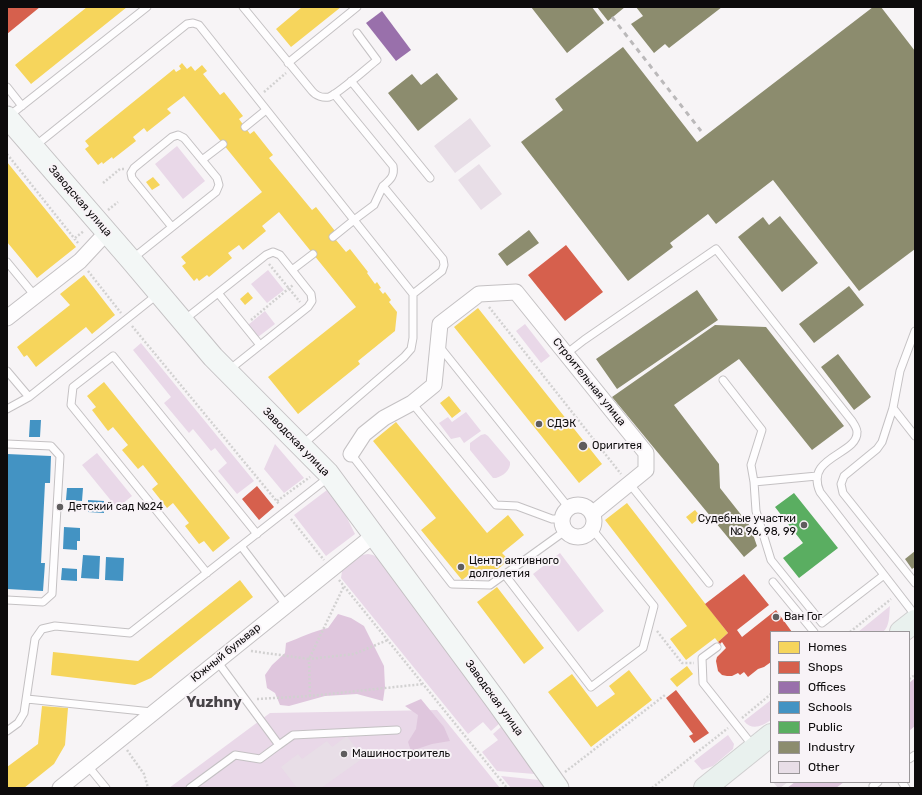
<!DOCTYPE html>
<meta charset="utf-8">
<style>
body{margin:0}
#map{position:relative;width:922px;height:795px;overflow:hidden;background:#f7f4f6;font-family:Rubik,sans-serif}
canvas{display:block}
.frame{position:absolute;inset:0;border:8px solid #0d0b0c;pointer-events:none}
.legend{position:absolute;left:770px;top:631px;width:140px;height:152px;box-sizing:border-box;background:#f8f3f7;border:1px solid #9a9699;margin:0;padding:5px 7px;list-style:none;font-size:12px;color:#0d0b0c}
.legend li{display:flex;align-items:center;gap:8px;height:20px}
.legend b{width:20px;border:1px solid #9a9699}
</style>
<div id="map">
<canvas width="922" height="795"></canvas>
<div class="frame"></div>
<ul class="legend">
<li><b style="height:11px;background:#f6d55c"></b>Homes</li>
<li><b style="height:11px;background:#d6604d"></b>Shops</li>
<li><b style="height:11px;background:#9970ab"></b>Offices</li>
<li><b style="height:11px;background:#4393c3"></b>Schools</li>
<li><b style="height:11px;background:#5aae61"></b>Public</li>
<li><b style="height:11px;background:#8c8c6e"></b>Industry</li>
<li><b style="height:11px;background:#e8dee7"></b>Other</li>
</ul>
</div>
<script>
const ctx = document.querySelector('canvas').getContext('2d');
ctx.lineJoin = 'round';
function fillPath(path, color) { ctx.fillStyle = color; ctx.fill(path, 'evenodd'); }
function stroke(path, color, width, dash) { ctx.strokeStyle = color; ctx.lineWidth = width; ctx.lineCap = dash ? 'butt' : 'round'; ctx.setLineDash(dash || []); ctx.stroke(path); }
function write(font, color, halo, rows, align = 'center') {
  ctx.font = font + ' Rubik,sans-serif'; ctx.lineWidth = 4; ctx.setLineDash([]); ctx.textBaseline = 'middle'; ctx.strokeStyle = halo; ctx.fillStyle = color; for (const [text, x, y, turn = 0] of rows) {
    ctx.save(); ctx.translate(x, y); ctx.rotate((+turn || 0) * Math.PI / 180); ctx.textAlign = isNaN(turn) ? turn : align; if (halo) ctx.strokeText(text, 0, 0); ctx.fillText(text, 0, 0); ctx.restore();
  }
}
const green = new Path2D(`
 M177,146L205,181L183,199L155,164Z
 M268,270L284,290L267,303L251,284Z
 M265,311L275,324L258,337L248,325Z
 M525,324L550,356L541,363L516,331Z
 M141,343L254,481L237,494L218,471L227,463L215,448L211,451L193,429L189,433L164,403L171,397L133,350Z
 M466,412L481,431L464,443L460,437L451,439L439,423L448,417L452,422Z
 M485,434L488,436L510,462C511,470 503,476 496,478H493L470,450V443L481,435Z
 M275,444L304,478L284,493L264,469Z
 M97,453L132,496L117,508L82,465Z
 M327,490L344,512L355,534L326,556L294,515Z
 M560,553L604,611L578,632L533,574Z
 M368,554L373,555L380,559L500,723L491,731L483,722L468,734L341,578L342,571L362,555Z
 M890,606C889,615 890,626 883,632H858Z
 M771,700V720C762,726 752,731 744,721Z
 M437,710L500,788H169L270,713Z
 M502,726L535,774L497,771L482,752L498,740L493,734Z
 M728,735L734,744L733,749L713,766L702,770L694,761Z
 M501,776L539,780L545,788H511Z`);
const forest = new Path2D(`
 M338,614L351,618L364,626L384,666L385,687L383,701L357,694L325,696L289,706L280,705L275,693L267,688L265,675L272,665L285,653L286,643C300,638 313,631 328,628Z
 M915,678V726L909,731V683Z
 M421,699L444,727L450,741L432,744L411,751L408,742L416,729L418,715L405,706Z
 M795,782H844L836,788H787Z`);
const homes = new Path2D(`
 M87,7H127L31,84L15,65Z
 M302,7H341L291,47L276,29Z
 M182,63L187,69L191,66L195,71L202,65L207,71L203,74L220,95L224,92L243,116L239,119L250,134L254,131L273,155L269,158L312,210L316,207L335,231L331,234L346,252L350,249L368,272L367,273L375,284L377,282L381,288L379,289L383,294L385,292L391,300L389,302L397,312L395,331L358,361L360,364L298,414L268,377L356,307L279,212L262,226L266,231L243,250L239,245L228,253L232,258L209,277L207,275L199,281L197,278L194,281L182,266L186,263L181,257L262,192L184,96L167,109L171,113L147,132L144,128L133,137L136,141L113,159L112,157L103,164L102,162L98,165L85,149L89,146L85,141L174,69L176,72L181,69L179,66Z
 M7,162L76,247L37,278L7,242Z
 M153,177L160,185L152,190L146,182Z
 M84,275L115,315L92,334L86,327L36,367L27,355L24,357L17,347L70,305L60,294Z
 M248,292L253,298L245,305L240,299Z
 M478,308L602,464L579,483L454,327Z
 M104,382L230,538L213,552L204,541L199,544L185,526L189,523L173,503L167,508L152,489L158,484L143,465L138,469L122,450L128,445L113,427L108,431L92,410L96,407L87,396Z
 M449,396L461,411L452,418L440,403Z
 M396,422L487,533L508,515L524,535L502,553L509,560L489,576L485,571L474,579L470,574L462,580L421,530L436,518L373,441Z
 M627,503L728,633L718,642L715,638L686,660L670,639L687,626L605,520Z
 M695,510L701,517L692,524L686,517Z
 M240,580L253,597L151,678L135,685L51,675L53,652L138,661Z
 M497,587L544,648L524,664L477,602Z
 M687,666L693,674L677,687L670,679Z
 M629,670L652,700L591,747L548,692L572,674L597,707L615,694L609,686Z
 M42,706L68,708L65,745L54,764L24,788H7V767L38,744Z`);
const shops = new Path2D(`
 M7,7H40L7,34Z
 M566,245L603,292L565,321L528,275Z
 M257,486L274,507L259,520L242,499Z
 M744,574L769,605L737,630L742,637L776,610L792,632H771V662L764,667L758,669L748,677L744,672L740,675L738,673L732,676H727L722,675L718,671L716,661L717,657L726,648L722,642L720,644L718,642L728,633L705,604Z
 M676,690L709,733L694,743L689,736L693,734L666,698Z`);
const offices = new Path2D(`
 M382,11L411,50L396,61L366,23Z`);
const schools = new Path2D(`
 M30,420H41L40,437H29Z
 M7,454L51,456L50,483H45L41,563H45L43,591L7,589Z
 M67,488H83L82,501L66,500Z
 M88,500L104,501V513L88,512Z
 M64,527L80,528V541H77V550L63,549Z
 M83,555L100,556L99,579L81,578Z
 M106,557L124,558L123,581L105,580Z
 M62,568L77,569V581L61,580Z`);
const public = new Path2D(`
 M794,493L838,548L799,578L783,558L803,543L775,507Z`);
const industry = new Path2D(`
 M531,7H592L604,23L567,53Z
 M597,7H625L608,21Z
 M636,7H722L669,48L665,44L654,53L631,24L643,16Z
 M873,7H881L915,51V249L859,291L773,180L716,224L708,214L670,243L673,247L628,281L521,142L563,110L555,99L623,47L697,142Z
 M437,73L458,99L418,131L388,93L412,74L421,85Z
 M780,216L818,263L782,292L738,237L763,217L769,225Z
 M529,230L539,243L507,266L498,254Z
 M849,286L864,305L814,343L799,324Z
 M697,290L718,320L617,389L596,359Z
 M715,325L766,327L844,426L812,450L739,359L674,405L719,464L720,488L750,526L757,546L744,557L612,397Z
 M838,354L871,397L854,410L821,367Z
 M915,551V567L912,569L905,559Z`);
const building = new Path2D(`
 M470,118L491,146L455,173L434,146Z
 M479,164L502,194L481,210L458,180Z
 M347,736L363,758L321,788H297L281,767L298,754L302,759L327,741L332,747Z
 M773,782H788L780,788H778Z`);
const path = new Path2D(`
 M264,92L286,73
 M7,154L78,243
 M103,183L120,169H124
 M108,210L118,202
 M75,238L84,231
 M269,264L300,302
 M88,271L121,313
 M489,307L621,474
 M251,320L293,285
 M132,326L279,504
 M277,501L310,477
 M291,519L324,560
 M339,580L507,788
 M657,631L682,663H694
 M850,632L891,599
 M251,651L309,659L344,586
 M909,679L915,675
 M310,696L309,659L354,654L388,640
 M257,699L310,696L423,684
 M742,718L771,694
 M127,750L144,774L148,788
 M565,772L665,695
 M652,788L728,728`);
const lane = new Path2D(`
 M243,7L312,91C316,96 323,98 329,97C338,94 368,67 377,60L357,33
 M288,63L357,7
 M351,81L430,178
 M7,87L22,106
 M334,94L393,166C395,176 390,180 383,186L443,259L444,265L442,271L413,294
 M9,116L147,7
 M245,127L266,110
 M35,146L187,24L193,23L199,25L354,220L333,237
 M202,160L223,144
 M132,259L216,192L219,185L217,178L184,138L178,135L172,137L134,168L131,173L132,178L172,227
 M7,262L35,296
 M218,293L260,345
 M184,320L266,255L273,252L280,255L292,270L313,254
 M915,331L900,371L893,408L882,442L877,449L844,476L841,484L843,493L915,583
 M439,346L569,508
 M566,354L584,340L716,249L852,421C854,424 857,428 857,432C858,455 804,456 820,492L915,615
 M229,370L308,307L312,301L311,294L292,270
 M7,371L29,397L158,294
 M723,380L762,430L751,465L754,482L817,476
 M412,403L496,505L517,506L552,519H562
 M893,408L915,436
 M7,409L29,397
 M7,444L51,446L60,456L52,594L43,602L7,600
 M302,445L404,357L411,349L413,338V294L354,220L374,205L383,186
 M351,454L452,584L490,585L565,531
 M754,482L756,511L771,560L822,623L884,575
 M629,483L709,583
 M207,573L71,405L73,387L113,356L257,534
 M505,575L591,687L643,648L654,606L592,529
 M773,582L814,632
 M286,605L241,546L329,477
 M717,647L702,658L703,683L753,746
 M217,661L279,745L293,735L397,730
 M27,699L152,712
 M7,731L18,723L24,713L35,639L42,629L55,626L130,633L241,546
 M909,759L915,755
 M88,766L106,788
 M902,782L906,788
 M190,788L235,755L260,759L279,745
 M874,788L873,786L878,782`);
const street = new Path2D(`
 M7,318L80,261L107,232
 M351,454L364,434L384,418L412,403L434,385L440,324L479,294L516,292L646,453V470L592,514
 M562 521a16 16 0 1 1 32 0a16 16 0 1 1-32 0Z
 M60,788L374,535`);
const secondary = new Path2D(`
 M7,117L131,260L213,357L328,473L497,702L558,788`);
const primary = new Path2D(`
 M901,632L915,621
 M705,788L771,735`);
const rail = new Path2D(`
 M612,17L701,131`);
const markers = [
 [539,424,4,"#5f5d5e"],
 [583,446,5,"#5f5d5e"],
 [60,507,4,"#5f5d5e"],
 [804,525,4,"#5f5d5e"],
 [461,567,4,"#5f5d5e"],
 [776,617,4,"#5f5d5e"],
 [344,754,4,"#5f5d5e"]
];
const streetNames = [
 ["Заводская улица",80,201,49],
 ["Строительная улица",589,382,51],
 ["Заводская улица",296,442,46],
 ["Южный бульвар",226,653,-39],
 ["Заводская улица",494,698,54]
];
const poiNames = [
 ["СДЭК",547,424],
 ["Оригитея",592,446],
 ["Детский сад №24",68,507],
 ["Судебные участки",796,519,"right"],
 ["№ 96, 98, 99",796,532,"right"],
 ["Центр активного",469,561],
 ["долголетия",469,574],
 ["Ван Гог",784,617],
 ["Машиностроитель",352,754]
];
const districtNames = [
 ["Yuzhny",214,703]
];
fillPath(green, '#e9d8e8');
fillPath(forest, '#dfc6dd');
fillPath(homes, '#f6d55c');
fillPath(shops, '#d6604d');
fillPath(offices, '#9970ab');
fillPath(schools, '#4393c3');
fillPath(public, '#5aae61');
fillPath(industry, '#8c8c6e');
fillPath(building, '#e8dee7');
stroke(lane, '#c4c1c3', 9);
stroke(street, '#c4c1c3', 17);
stroke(secondary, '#c4c1c3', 23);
stroke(primary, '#d0cfd0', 24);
stroke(path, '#d2d1d1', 2.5, [2, 2]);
stroke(lane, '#fefdfe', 7);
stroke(street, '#fefdfe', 15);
stroke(secondary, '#f3f7f6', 21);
stroke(primary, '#e9f1ee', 22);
stroke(rail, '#bbb9ba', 3, [5, 5]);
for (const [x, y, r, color] of markers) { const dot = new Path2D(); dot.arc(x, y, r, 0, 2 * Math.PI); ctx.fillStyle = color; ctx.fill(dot); stroke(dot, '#f8f3f7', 1.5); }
write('11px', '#0d0b0c', '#f8f3f7', streetNames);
write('11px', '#0d0b0c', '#f8f3f7', poiNames, 'left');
write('bold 15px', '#484448', '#f8f3f7', districtNames);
</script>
